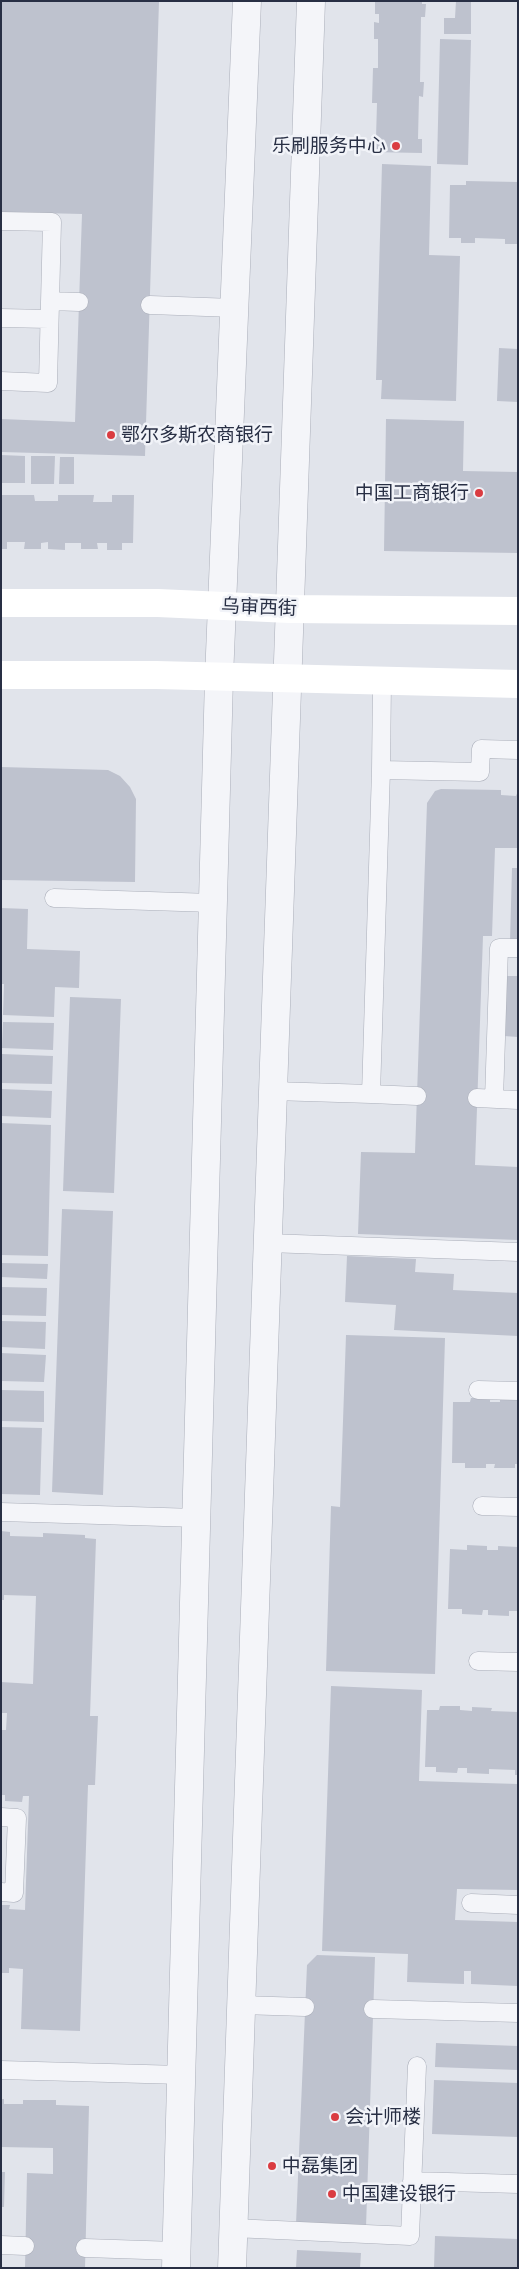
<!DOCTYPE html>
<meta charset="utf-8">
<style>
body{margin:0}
#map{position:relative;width:519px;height:2269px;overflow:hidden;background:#e1e4eb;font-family:"Exo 2",sans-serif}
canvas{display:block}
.frame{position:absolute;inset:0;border:2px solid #282f44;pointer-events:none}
</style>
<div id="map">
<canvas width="519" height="2269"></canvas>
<div class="frame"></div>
</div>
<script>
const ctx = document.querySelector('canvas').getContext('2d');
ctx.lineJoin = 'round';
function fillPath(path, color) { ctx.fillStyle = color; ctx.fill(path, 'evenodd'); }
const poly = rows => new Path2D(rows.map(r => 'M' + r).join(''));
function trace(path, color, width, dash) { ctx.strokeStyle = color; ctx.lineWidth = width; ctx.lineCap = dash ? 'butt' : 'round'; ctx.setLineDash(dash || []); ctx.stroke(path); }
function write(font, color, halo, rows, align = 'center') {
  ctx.font = font + ' "Exo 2","Noto Sans SC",sans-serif'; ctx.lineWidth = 5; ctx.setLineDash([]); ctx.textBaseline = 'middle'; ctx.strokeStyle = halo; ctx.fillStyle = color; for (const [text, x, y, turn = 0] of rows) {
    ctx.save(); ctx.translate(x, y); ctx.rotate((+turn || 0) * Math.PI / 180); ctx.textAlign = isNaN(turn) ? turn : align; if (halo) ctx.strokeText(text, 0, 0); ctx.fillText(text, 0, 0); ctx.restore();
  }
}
const building = poly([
 [1,1,159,1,145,456,1,452,1,419,75,422,82,214,1,212],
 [375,1,422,1,422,4,426,4,425,17,421,17,420,82,424,82,423,97,419,96,418,139,422,139,422,153,370,152,371,137,376,138,377,103,372,103,373,68,378,68,378,39,374,39,374,22,379,23,379,14,375,14],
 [456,1,471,1,471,34,444,34,444,18,455,18],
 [440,39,471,40,468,165,437,164],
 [382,164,431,166,429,255,460,256,456,401,381,399,382,380,376,380],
 [466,181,518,182,518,244,505,244,505,239,475,238,475,243,461,243,461,238,449,238,450,185,466,185],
 [499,348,518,349,518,402,497,401],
 [386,419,464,421,463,471,518,472,518,553,384,551],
 [1,455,25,456,25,483,1,483],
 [31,456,55,456,54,484,31,484],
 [60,457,74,457,74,484,59,484],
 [1,495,34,495,35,501,58,501,58,495,94,495,93,502,112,502,112,495,134,495,133,543,122,543,122,550,107,550,107,543,97,543,98,549,81,549,81,543,65,543,65,550,48,549,48,542,41,543,41,549,24,549,25,542,7,542,7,549,1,549],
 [1,767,108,770,120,776,130,787,136,799,135,882,1,880],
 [441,789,501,790,501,795,516,796,518,791,518,848,495,848,492,936,483,936,475,1165,518,1167,518,1240,358,1234,361,1152,415,1153,427,803,435,791],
 [512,868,518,868,518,942,510,942],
 [1,908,28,909,27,949,80,951,79,988,55,987,54,1017,3,1015,4,984,1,984],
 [506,976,518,976,518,1037,504,1036],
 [70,997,121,999,114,1193,63,1191],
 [3,1022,54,1023,53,1050,2,1048],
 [2,1054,53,1056,52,1084,1,1083],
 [1,1089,52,1091,51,1118,1,1116],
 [1,1123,51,1125,48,1256,1,1255],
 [62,1209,113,1211,103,1495,52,1492],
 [347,1256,416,1259,415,1272,454,1274,453,1290,518,1293,518,1336,394,1330,396,1305,345,1302],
 [1,1263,48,1264,47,1279,1,1277],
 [1,1287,47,1288,46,1316,1,1315],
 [1,1321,46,1322,45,1349,1,1347],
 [346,1335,445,1338,435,1674,326,1671,331,1506,340,1507],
 [1,1353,46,1355,44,1382,1,1381],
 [1,1390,44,1391,44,1422,1,1421],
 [471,1398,490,1398,490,1402,500,1402,500,1398,518,1399,518,1464,515,1464,515,1468,494,1468,495,1464,486,1464,486,1468,465,1468,465,1463,452,1463,453,1402,470,1402],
 [1,1427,42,1428,40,1495,1,1494],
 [1,1531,10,1532,10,1536,43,1537,43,1533,85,1535,85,1538,96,1539,90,1716,98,1716,95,1785,88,1785,80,2031,21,2029,23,1969,9,1968,9,1973,1,1973,1,1905,10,1905,9,1909,25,1910,29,1796,23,1796,22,1802,5,1801,5,1795,1,1795,1,1730,6,1730,7,1713,1,1713,1,1682,33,1684,36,1596,4,1595,4,1600,1,1600],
 [467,1545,487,1546,487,1550,498,1550,498,1546,518,1547,518,1611,509,1611,509,1616,488,1615,488,1610,483,1610,482,1615,462,1614,462,1609,448,1609,450,1549,467,1550],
 [331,1686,422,1690,419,1781,518,1784,518,1890,457,1889,455,1920,518,1922,518,1986,471,1984,471,1971,464,1971,464,1984,407,1982,408,1954,322,1951],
 [440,1706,460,1706,460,1710,472,1711,472,1707,492,1708,491,1711,518,1712,518,1775,515,1775,515,1770,489,1769,489,1774,467,1773,467,1768,458,1768,457,1773,436,1772,436,1767,425,1767,427,1710,439,1710],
 [317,1955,375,1957,366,2227,296,2224,307,1965],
 [436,2043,518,2046,518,2070,435,2067],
 [434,2080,518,2083,518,2137,432,2134],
 [1,2099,4,2099,4,2104,23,2104,23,2100,56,2100,56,2105,89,2106,85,2268,25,2268,27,2173,53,2174,53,2148,1,2147],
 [1,2172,5,2172,4,2207,1,2207],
 [435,2236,518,2239,518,2268,434,2268],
 [297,2250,361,2253,360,2268,296,2268]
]);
const service = poly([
 [1,221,52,222,48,383,1,381],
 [50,301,79,302],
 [150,305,234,308],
 [1,318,49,319],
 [382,681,381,770,480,772,481,749,518,750],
 [54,898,213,903],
 [273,1091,371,1094,381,770],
 [371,1094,417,1096],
 [477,1098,518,1100],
 [494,1099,499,948,518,948],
 [268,1243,518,1252],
 [478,1390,518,1391],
 [482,1506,518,1507],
 [1,1512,196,1518],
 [478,1661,518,1662],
 [1,1817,17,1818,14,1893,1,1892],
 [471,1903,518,1905],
 [241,2005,305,2007],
 [373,2009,518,2013],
 [1,2070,181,2075],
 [412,2181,518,2184],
 [233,2228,410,2236,417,2066],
 [1,2245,25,2246],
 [85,2248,176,2251]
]);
const tertiary = poly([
 [176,2268,219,678,247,1],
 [232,2268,311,1]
]);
const secondary = poly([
 [1,603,158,603,290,609,518,611],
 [1,675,156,675,518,684]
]);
const markers = [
 [396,146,5,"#da3c41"],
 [111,435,5,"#da3c41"],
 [479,493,5,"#da3c41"],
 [335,2117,5,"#da3c41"],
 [272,2166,5,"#da3c41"],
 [332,2194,5,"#da3c41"]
];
const poiNames = [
 ["乐刷服务中心",386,146,"right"],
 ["鄂尔多斯农商银行",121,435],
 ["中国工商银行",469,493,"right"],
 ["会计师楼",345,2117],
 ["中磊集团",282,2166],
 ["中国建设银行",342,2194]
];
const streetNames = [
 ["乌审西街",259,607,2]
];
fillPath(building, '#bec2ce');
trace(service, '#aaaeb9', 19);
trace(tertiary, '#aaaeb9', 29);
trace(service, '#f4f5f9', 18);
trace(tertiary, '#f4f5f9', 28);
trace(secondary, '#fff', 28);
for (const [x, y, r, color] of markers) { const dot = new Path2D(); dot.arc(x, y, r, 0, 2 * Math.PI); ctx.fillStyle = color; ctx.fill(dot); trace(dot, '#f1f3f8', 2); }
write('19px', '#282f44', '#f1f3f8', poiNames, 'left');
write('19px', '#282f44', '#f1f3f8', streetNames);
</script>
